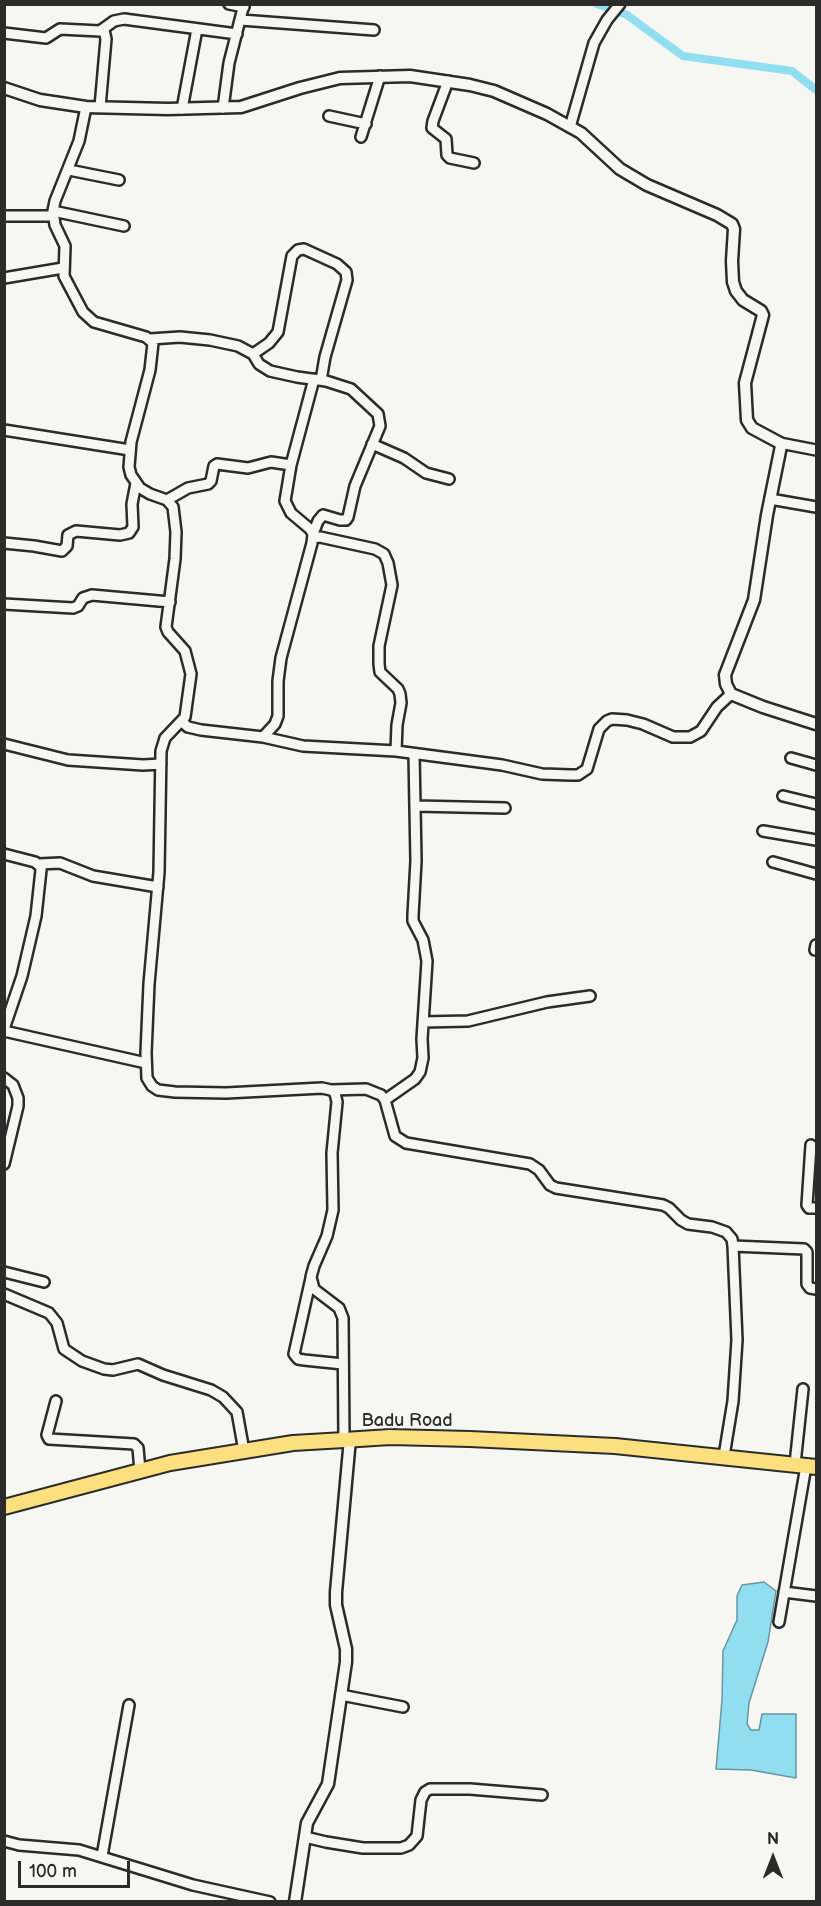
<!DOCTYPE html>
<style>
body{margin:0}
#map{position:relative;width:821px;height:1906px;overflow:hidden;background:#f6f6f2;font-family:"Balsamiq Sans",sans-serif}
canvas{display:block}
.frame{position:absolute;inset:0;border:6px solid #2b2b2b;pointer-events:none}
.north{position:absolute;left:743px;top:1828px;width:60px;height:60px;-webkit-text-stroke:4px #f6f6f2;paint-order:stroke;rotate:0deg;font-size:16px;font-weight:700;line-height:24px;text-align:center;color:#2b2b2b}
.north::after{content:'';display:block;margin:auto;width:21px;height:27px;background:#2b2b2b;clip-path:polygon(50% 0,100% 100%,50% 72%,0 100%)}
.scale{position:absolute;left:18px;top:1861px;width:112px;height:27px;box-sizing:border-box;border:3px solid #2b2b2b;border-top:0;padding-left:8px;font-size:18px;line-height:21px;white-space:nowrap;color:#2b2b2b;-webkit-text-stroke:4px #f6f6f2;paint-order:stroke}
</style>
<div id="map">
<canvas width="821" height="1906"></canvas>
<div class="frame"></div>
<div class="north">N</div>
<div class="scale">100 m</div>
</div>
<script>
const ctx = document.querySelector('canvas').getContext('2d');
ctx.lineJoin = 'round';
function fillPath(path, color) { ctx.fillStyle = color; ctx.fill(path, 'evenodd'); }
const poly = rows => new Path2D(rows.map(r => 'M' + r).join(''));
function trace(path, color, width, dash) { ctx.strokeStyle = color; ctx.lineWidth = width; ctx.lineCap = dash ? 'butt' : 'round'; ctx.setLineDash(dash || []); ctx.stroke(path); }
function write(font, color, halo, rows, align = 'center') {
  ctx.font = font + ' "Balsamiq Sans",sans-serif'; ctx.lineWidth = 4.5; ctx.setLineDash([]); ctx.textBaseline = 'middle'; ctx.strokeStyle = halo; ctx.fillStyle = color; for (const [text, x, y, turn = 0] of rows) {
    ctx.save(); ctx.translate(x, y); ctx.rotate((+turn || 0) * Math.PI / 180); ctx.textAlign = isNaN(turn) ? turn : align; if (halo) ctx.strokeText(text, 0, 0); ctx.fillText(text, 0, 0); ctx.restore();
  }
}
const water = poly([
 [764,1582,776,1591,768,1642,749,1703,747,1724,751,1730,759,1730,762,1714,796,1714,796,1778,751,1770,716,1769,722,1700,723,1651,737,1620,737,1596,742,1585,764,1582]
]);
const canal = poly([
 [597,4,627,15,683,56,792,71,816,90]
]);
const minor = poly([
 [229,4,244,7],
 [241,20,374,30],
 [4,33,46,38,60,29,100,31,114,21,124,19,237,34],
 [448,81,433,121,432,128,446,139,447,155,450,158,474,163],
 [86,107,79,141,55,201,53,211,55,225,65,246,64,276,83,312,94,322,146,337,153,343,150,370,131,442,129,467,131,475,140,488,150,494,167,500,173,507,176,532,175,559,166,627,168,632,185,651,191,674,185,717,165,738,161,751,159,872,149,984,146,1053,147,1078,152,1086,158,1090,175,1092,226,1093,322,1088,331,1090,335,1093,337,1102,332,1153,333,1210,327,1236,314,1266,311,1277,314,1289,339,1308,343,1318,344,1440],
 [100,107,106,39,104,30],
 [223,108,229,63,244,4],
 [182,109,197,29],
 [329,116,366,124],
 [570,127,594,43,607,20,620,4],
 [361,137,380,76],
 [69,170,119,180],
 [53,211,124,226],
 [4,216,53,216],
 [4,278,63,268],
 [150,339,180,337,210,340,238,346,253,354,259,364,270,371,297,377,326,381,351,389,378,414,380,426,355,486,348,517,346,520,340,520,323,515,318,521,313,534],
 [253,354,269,343,278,332,292,256,298,250,304,249,337,264,346,272,347,280,325,357,321,380],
 [4,430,130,450],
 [780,443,816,450],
 [372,444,404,458,426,473,449,479],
 [770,499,816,507],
 [167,500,188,488,208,484,211,481,214,466,217,464,248,468,271,462,291,465],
 [313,538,320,537,375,549,384,554,388,563,392,585,379,646,379,664,380,672,398,689,400,694,401,703,397,725,396,751],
 [4,543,34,546,62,551,67,546,68,535,76,531,120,535,129,533,133,527,132,504,136,483],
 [4,604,73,608,78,606,83,598,92,595,170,602],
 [182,722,188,727,201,730,263,737,303,746,396,751,502,765,542,774,571,775,578,775,587,769,599,729,607,721,612,719,627,720,643,724,673,737,690,737,701,731,717,707,731,694],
 [263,737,275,724,278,716,278,681,281,658,312,543,313,534,310,529,291,513,285,501,291,465,314,379],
 [4,744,68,760,143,765,161,764],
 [791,758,816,765],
 [783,796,816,804],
 [416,806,505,808],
 [763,831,816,840],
 [4,854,35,862,41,867,41,870,36,916,22,976,4,1029],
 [773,862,816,874],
 [39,864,60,863,93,876,158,887],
 [815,950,816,945],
 [423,1022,468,1021,547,1002,590,996],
 [4,1031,146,1063],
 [4,1078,13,1085,18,1098,18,1106,4,1164],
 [331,1090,366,1089,381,1095,385,1100,395,1136,406,1143,530,1164,539,1170,550,1185,556,1188,663,1205,669,1208,681,1220,688,1224,712,1227,726,1232,732,1239,733,1246,737,1340,733,1401,724,1456],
 [385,1100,415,1079,420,1072,423,1058,422,1039,427,961,423,940,413,921,413,915,416,861,414,754],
 [811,1145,807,1205,809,1208,816,1208],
 [733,1246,804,1249,807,1252,807,1284,810,1288,816,1289],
 [4,1272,44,1282],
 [311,1278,294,1354,298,1359,304,1360,343,1364],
 [4,1294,49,1313,57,1323,64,1349,82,1361,104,1369,113,1370,138,1364,163,1375,211,1390,223,1397,237,1412,244,1451],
 [56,1401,47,1435,49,1439,134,1444,138,1448,140,1471],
 [795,1464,803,1389],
 [784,1592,816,1596],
 [779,1622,806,1466],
 [341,1695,403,1707],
 [305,1837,326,1842,363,1848,401,1848,409,1845,417,1836,421,1800,425,1792,430,1789,470,1789,542,1795],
 [4,1841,19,1845,79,1850,193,1885,270,1902],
 [102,1856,129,1705]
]);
const tertiary = poly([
 [4,88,40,100,86,107,168,109,241,107,300,88,340,78,410,76,470,85,494,91,547,114,581,133,620,169,647,185,717,215,732,224,734,229,732,261,733,282,736,291,743,300,761,311,763,315,745,383,747,420,752,428,780,443,781,446,767,515,754,600,725,675,726,684,731,694,763,707,816,724],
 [295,1902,307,1823,328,1784,346,1662,346,1649,336,1605,336,1592,350,1439]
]);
const primary = poly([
 [4,1507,170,1463,293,1443,344,1440,390,1437,470,1439,615,1446,816,1467]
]);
const streetNames = [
 ["Badu Road",407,1421]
];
fillPath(water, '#90deef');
trace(water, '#6896a1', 1.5);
trace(canal, '#90deef', 8);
trace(minor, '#2b2b2b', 14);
trace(tertiary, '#2b2b2b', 15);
trace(primary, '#2b2b2b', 18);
trace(minor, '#f6f6f2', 9);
trace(tertiary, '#f6f6f2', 10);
trace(primary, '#fce080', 14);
write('18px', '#2b2b2b', '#f6f6f2', streetNames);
</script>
